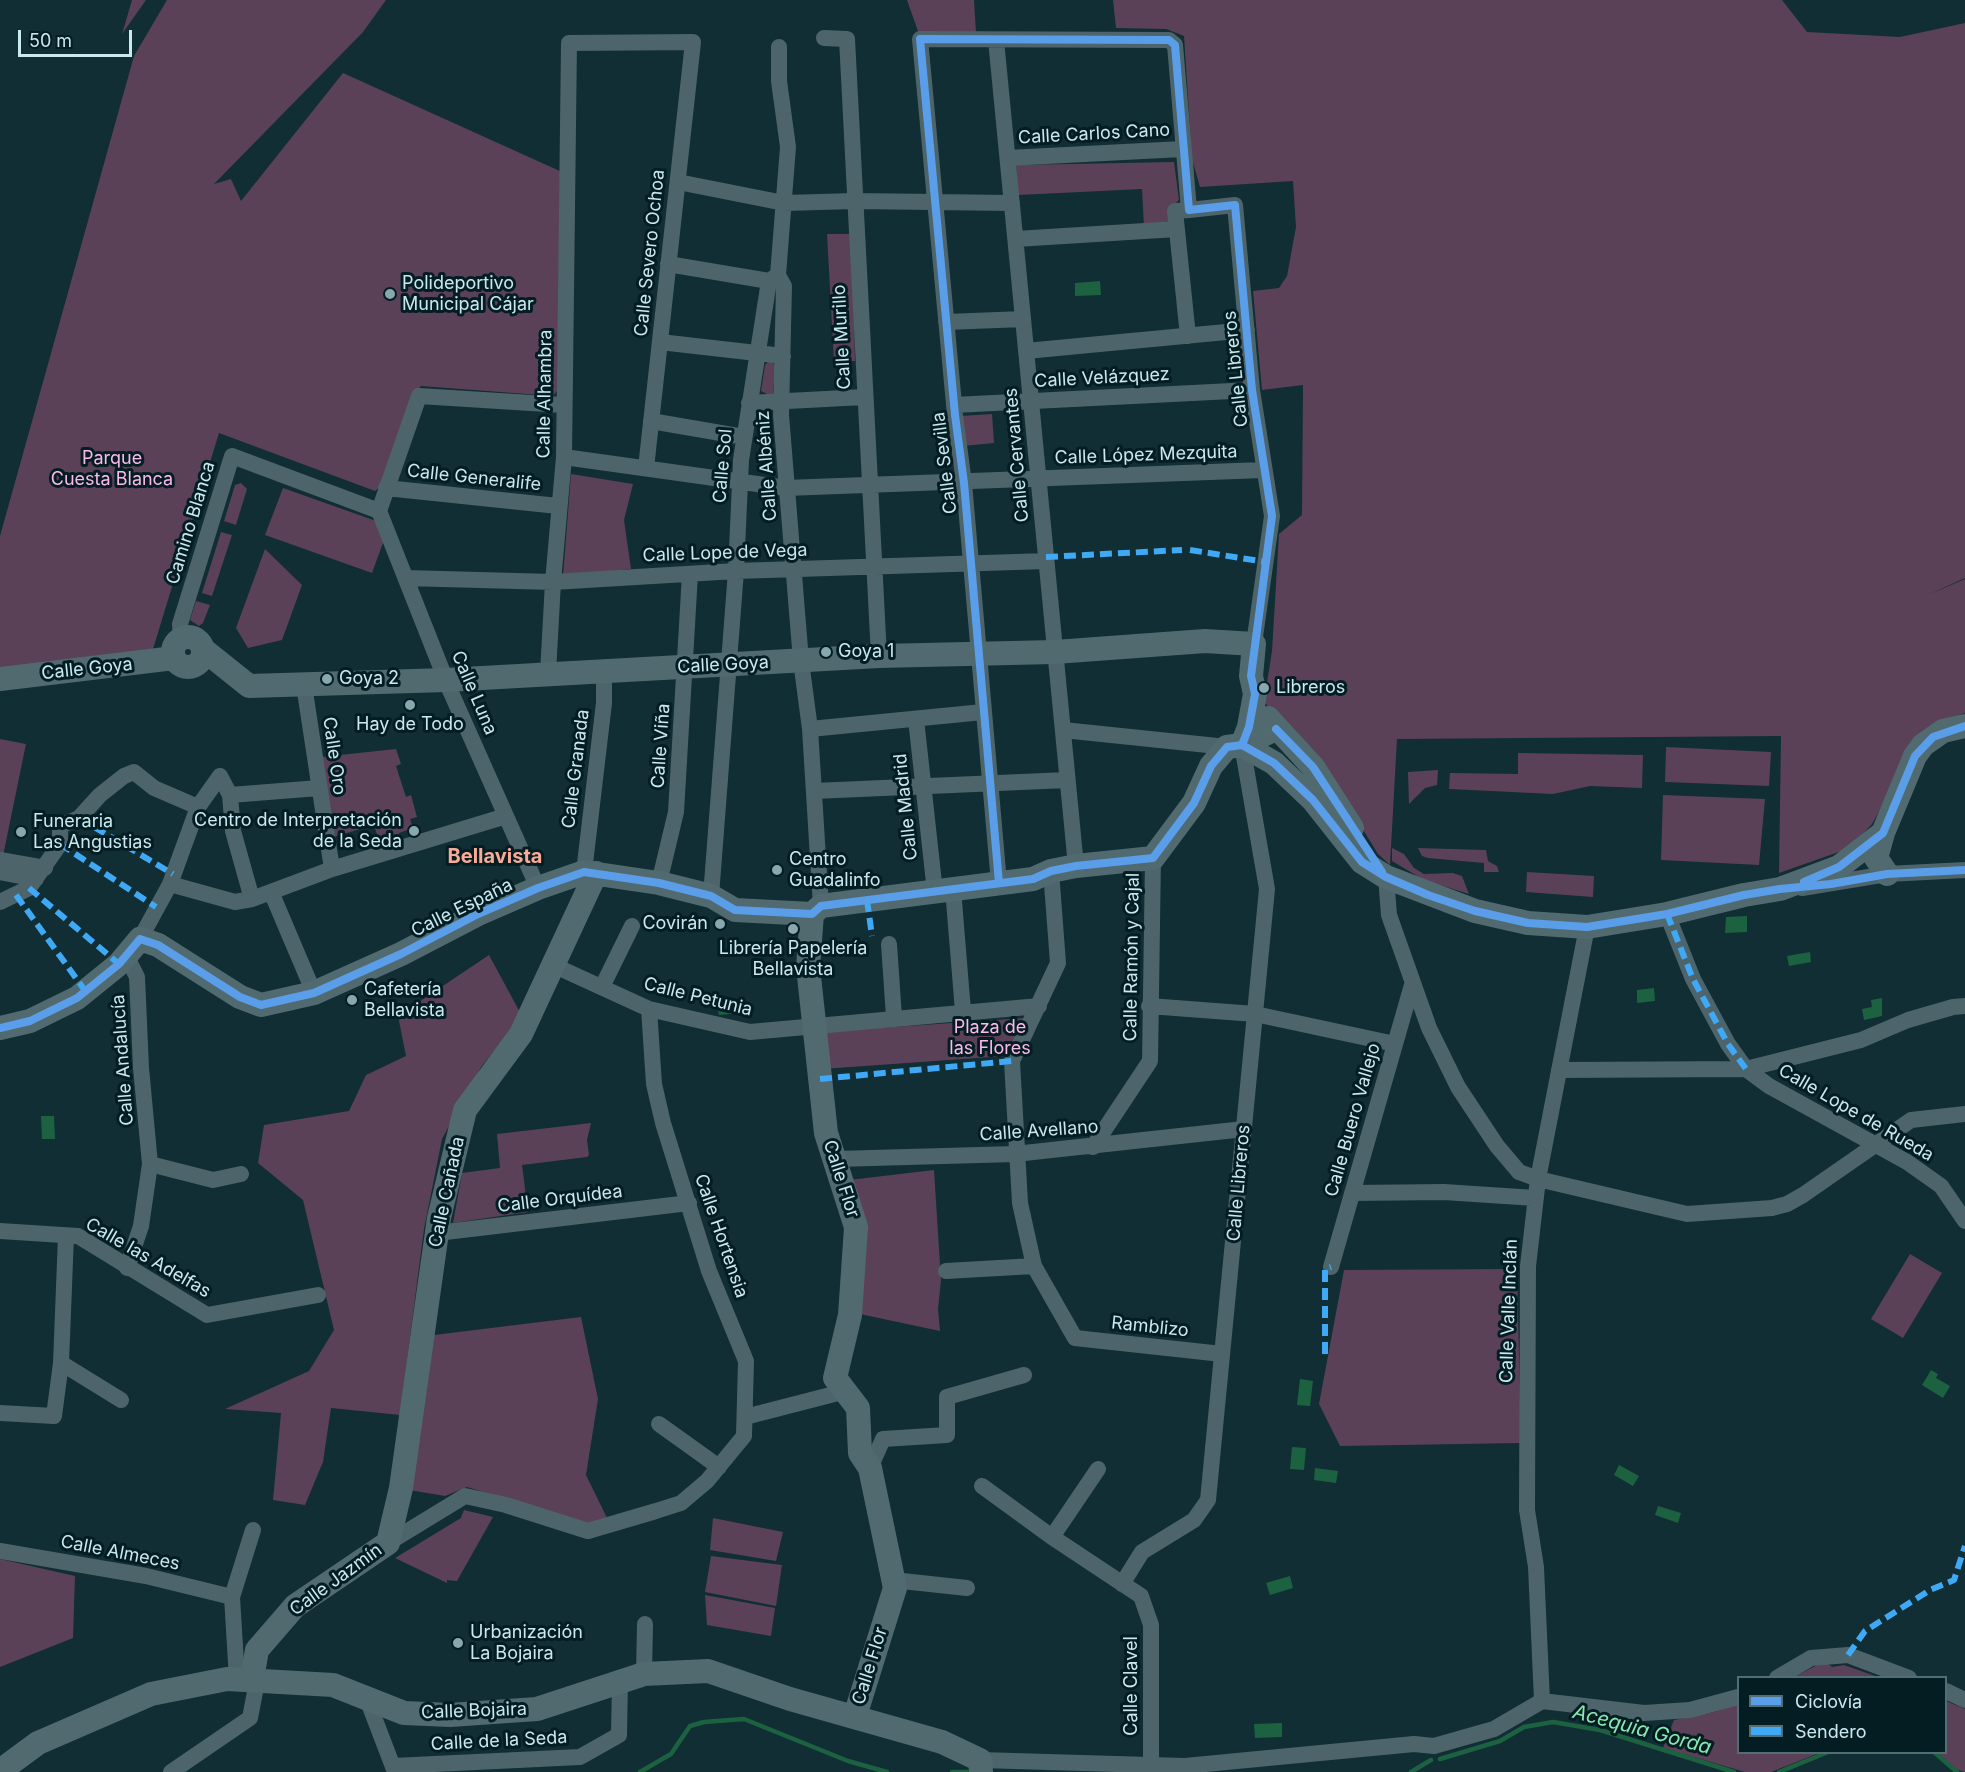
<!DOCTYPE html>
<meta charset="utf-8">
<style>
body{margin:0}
#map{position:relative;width:1965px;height:1772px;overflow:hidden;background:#102e34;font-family:Inter,sans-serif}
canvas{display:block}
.legend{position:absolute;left:1737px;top:1676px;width:210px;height:78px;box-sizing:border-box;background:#031d23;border:2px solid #526e75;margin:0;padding:8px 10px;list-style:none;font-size:18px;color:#c9e8f0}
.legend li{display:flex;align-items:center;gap:12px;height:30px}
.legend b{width:30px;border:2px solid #526e75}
.scale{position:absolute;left:18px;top:30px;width:114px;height:27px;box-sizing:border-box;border:3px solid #c9e8f0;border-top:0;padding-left:8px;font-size:18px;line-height:21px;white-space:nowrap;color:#c9e8f0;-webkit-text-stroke:4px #031d23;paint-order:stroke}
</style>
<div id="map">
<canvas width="1965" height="1772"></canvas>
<ul class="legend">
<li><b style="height:8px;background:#5a9eea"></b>Ciclovía</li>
<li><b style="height:8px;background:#3fa9f5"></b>Sendero</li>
</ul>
<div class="scale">50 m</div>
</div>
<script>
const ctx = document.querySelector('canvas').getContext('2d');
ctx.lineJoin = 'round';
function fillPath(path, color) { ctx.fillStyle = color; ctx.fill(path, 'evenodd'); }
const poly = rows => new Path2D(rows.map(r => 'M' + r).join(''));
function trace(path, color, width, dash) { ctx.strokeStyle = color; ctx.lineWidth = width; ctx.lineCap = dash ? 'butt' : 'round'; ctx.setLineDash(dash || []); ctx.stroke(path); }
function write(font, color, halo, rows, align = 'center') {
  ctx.font = font + ' Inter,sans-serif'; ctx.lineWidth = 6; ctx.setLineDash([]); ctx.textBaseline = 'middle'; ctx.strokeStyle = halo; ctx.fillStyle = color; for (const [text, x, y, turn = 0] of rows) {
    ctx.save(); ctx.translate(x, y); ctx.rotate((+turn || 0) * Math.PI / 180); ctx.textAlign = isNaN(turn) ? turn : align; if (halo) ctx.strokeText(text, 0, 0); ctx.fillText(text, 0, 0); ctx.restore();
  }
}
const green = poly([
 [132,0,146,0,122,34],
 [167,0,386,0,363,32,214,184,231,179,241,201,343,73,562,172,557,391,553,396,421,386,415,393,383,485,375,491,219,433,153,649,0,670,0,536,134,56],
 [907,0,974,0,976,33,919,34],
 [1113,0,1782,0,1807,32,1900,37,1965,23,1965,578,1928,595,1965,579,1965,713,1940,721,1885,801,1872,824,1850,848,1779,873,1781,736,1397,739,1390,865,1378,854,1325,768,1264,702,1272,651,1279,534,1302,515,1303,385,1262,390,1253,291,1279,288,1287,276,1296,227,1293,181,1200,187,1192,159,1184,36,1166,29,1116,28],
 [1174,162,1179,200,1170,208,1168,224,1144,227,1142,189,1018,195,1016,165],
 [827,234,852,234,855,361,834,362],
 [768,362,772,362,775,365,773,394,769,395,761,391,765,365],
 [992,414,994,443,963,446,960,416],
 [571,474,633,484,624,520,631,569,563,576],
 [241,483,247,489,236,525,224,521,235,485],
 [283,488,376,521,384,540,372,573,265,535],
 [221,532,232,535,212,596,202,593],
 [265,549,302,585,282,640,248,648,236,628],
 [196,601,210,605,203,623,199,626,190,620],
 [0,739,26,744,3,856,0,856],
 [1666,747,1771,752,1769,786,1665,782],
 [396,749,401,764,396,766,406,797,411,795,417,817,410,819,413,828,399,833,402,844,382,851,374,825,333,837,321,757],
 [1518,753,1643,755,1642,788,1590,786,1553,794,1449,789,1450,773,1518,774],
 [1438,770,1437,785,1425,788,1409,804,1408,772],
 [1663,795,1765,799,1759,865,1661,860],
 [1392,848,1404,854,1414,868,1424,874,1453,873,1462,876,1469,894,1424,880,1392,861],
 [1418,848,1486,850,1488,861,1497,866,1499,872,1484,872,1484,863,1428,858,1422,856],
 [1527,872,1594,876,1593,897,1526,892],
 [489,955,522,1016,481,1067,442,1139,424,1229,400,1415,331,1408,323,1462,305,1505,273,1500,281,1413,225,1409,309,1371,334,1330,303,1200,258,1163,264,1125,349,1111,366,1075,406,1056,398,1016],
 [1025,1018,1005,1056,823,1069,820,1032],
 [591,1123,587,1140,589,1155,587,1157,522,1165,528,1212,453,1223,462,1173,500,1168,497,1134],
 [934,1170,941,1280,938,1309,940,1331,860,1314,849,1180],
 [1910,1254,1942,1273,1903,1338,1871,1319],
 [1517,1269,1521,1443,1340,1446,1319,1404,1344,1270],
 [581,1317,598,1399,586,1475,608,1520,584,1524,467,1487,445,1496,409,1490,434,1335],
 [464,1510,493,1517,457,1581,447,1580,447,1583,395,1558,461,1518],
 [713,1518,783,1532,776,1561,710,1550],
 [711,1556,782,1565,776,1606,705,1592],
 [0,1559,75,1576,73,1638,0,1667],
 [705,1595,775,1608,771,1636,707,1625],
 [1825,1661,1832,1667,1844,1665,1878,1677,1792,1678],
 [1946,1701,1965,1709,1965,1772,1958,1770,1937,1753,1946,1752],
 [1738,1703,1738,1752,1819,1753,1771,1772,1745,1772,1663,1748,1674,1720,1714,1712]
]);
const water = poly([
 [1100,281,1101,295,1075,296,1075,283],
 [1747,916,1747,932,1725,933,1726,917],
 [1810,952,1811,962,1789,966,1787,956],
 [1654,988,1655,1001,1637,1003,1637,990],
 [1882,998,1882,1016,1864,1020,1862,1009,1872,1007,1871,1000],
 [739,1002,740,1013,719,1015,717,1004],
 [41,1116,54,1116,55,1139,42,1139],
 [1931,1370,1938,1374,1936,1378,1950,1386,1943,1398,1922,1385],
 [1300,1379,1313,1381,1310,1406,1297,1405],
 [1292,1447,1306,1448,1304,1470,1290,1469],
 [1619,1465,1639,1476,1633,1486,1614,1475],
 [1315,1468,1338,1471,1336,1483,1314,1480],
 [1658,1506,1681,1513,1678,1523,1655,1515],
 [1290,1576,1293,1588,1270,1595,1266,1583],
 [1282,1723,1282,1737,1255,1738,1254,1724]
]);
const stream = poly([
 [1934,1752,1957,1772],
 [1440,1759,1500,1741,1524,1727,1553,1722,1600,1730,1734,1772],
 [640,1772,671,1754,690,1726,704,1722,744,1719,848,1761,887,1772],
 [952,1772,967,1772],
 [1411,1772,1431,1760],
 [1779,1772,1828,1752]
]);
const street = poly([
 [824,38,847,39,879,656],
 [996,40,1076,866],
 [1008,158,1182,149],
 [678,182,784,203,855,201,1012,203],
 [1016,239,1177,229],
 [668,264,769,281],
 [778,275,784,286,781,415,801,661,810,729,821,906],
 [946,322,1023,319],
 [1188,336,1175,211,1189,210],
 [660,342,783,356],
 [1026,351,1247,330],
 [749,403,864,397],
 [954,405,1252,390],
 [651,421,744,437],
 [564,457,786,488,1263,470],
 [386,488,558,506],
 [379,511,449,688,538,888],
 [379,511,419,396,563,405],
 [406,578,553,582,736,571,1046,561],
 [181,639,180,624,232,456,379,511],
 [548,673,553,582,564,457,569,43,693,42,646,468],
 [304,685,332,869],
 [916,719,935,892],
 [810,729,983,712],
 [1063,730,1227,747],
 [814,791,1067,780],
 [230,795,319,788],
 [0,860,45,868],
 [1051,871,1058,963,1012,1061,1020,1203,1034,1266,1075,1338,1222,1354],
 [0,872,36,879],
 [584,872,604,703,604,670],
 [1386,877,1389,915,1429,1028,1458,1087,1497,1146,1519,1172,1538,1179,1687,1214,1772,1208,1787,1204,1803,1195,1911,1120,1965,1114],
 [659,883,676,812,690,574],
 [999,883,964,483,955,415,920,39,1169,40,1175,45,1189,210,1235,205,1252,390,1272,516,1254,644],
 [170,884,235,902,252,899,332,869,506,816],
 [1802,888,1887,874,1965,870],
 [953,889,963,1011],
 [272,894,314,993],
 [711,896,736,571,741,460,769,281,778,275,788,147,779,81,779,47],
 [0,902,29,888,60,844,60,826,79,818,100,795,124,776,134,772,154,788,198,807],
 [1667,914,1693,979,1728,1044,1746,1069,1769,1086,1907,1162,1941,1186,1965,1221],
 [140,939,170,884,198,807,220,776,230,795,233,831,252,899],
 [889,944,894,1017],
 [126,955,137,977,141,1068,150,1164,141,1226,127,1268],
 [555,966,649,1009,750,1032,1039,1006],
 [602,987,632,926],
 [1149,1006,1255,1014,1395,1044],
 [1559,1070,1746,1069,1861,1040,1908,1020,1953,1007,1965,1006],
 [1093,1147,1150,1061,1153,858],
 [836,1159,1015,1154,1244,1129],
 [150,1164,213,1180,241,1174],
 [1352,1193,1444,1192,1535,1198],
 [0,1231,78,1236,207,1315,318,1295],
 [437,1233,689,1203],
 [1331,1267,1412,985],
 [946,1271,1034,1266],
 [61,1363,121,1400],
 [0,1413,54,1416,61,1363,66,1236],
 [745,1417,846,1391],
 [659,1424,719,1467],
 [870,1468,883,1439,947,1435,947,1397,1024,1375],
 [1098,1469,1052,1537,1141,1596,1151,1625,1151,1765],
 [982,1486,1052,1537],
 [388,1543,465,1496,506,1505,588,1531,656,1511,681,1503,707,1481,744,1436,746,1361,709,1271,663,1123,654,1084,649,1009],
 [0,1551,146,1576,232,1597],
 [893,1580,967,1588],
 [1122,1584,1142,1552,1194,1520,1208,1500,1267,889,1242,745],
 [644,1674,645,1624],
 [1777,1678,1811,1658,1848,1655,1909,1678],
 [237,1679,232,1597,253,1530],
 [1946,1691,1965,1700],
 [367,1699,395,1772],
 [1542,1701,1536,1567,1527,1510,1528,1266,1538,1179,1587,927],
 [980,1760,1185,1766,1414,1744,1434,1746,1494,1729,1542,1701,1644,1713,1690,1710,1738,1697],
 [393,1766,580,1757,619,1735,620,1680],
 [171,1772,250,1718,255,1692,252,1679]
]);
const secondary = poly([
 '173 652a15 15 0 1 1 30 0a15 15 0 1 1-30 0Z',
 [204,650,249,686,446,680,879,656,1055,652,1205,641,1254,644,1251,676,1255,694,1249,727,1242,745],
 [0,679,174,658],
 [1268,718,1313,767,1352,828],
 [1242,745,1274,763,1313,800,1362,862,1386,877,1475,911,1528,923,1587,927,1667,914,1744,895,1780,889,1839,867,1883,833,1915,756,1923,745,1943,731,1965,726],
 [1883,833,1876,858,1887,874],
 [812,914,808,967,826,1133,856,1227,850,1315,835,1378,858,1408,860,1453,870,1468,895,1588,855,1716],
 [0,1028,30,1021,77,998,119,964,140,939,158,945,240,997,261,1005,314,993,401,954,478,914,538,888,584,872,659,883,711,896,735,910,812,914,821,906,1033,879,1051,871,1076,866,1153,858,1194,803,1211,766,1227,747,1242,745,1276,729],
 [252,1679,257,1650,295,1606,388,1543,401,1488,439,1218,465,1110,521,1034,596,873],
 [0,1771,38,1743,151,1694,227,1679,333,1685,404,1713,450,1715,537,1709,644,1674,708,1671,790,1699,942,1742,980,1760,981,1772]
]);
const quiet = poly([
 [1190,550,1266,562],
 [1046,557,1182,550],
 [79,818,173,874],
 [60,844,156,907],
 [29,888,119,964],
 [16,895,86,992],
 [867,900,872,936],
 [1667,914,1693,979,1728,1044,1746,1069],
 [820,1079,1012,1061],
 [1325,1354,1325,1269,1331,1267],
 [1848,1655,1865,1631,1930,1590,1954,1580,1965,1546]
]);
const cycleway = poly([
 [1276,729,1313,767,1382,872],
 [1242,745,1274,763,1313,800,1362,862,1386,877,1428,895,1475,911,1528,923,1587,927,1667,914,1744,895,1780,889,1831,884,1887,874,1965,870],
 [1804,882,1839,867,1883,833,1915,756,1933,737,1965,726],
 [999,883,964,483,955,415,920,39,1169,40,1175,45,1189,210,1235,205,1252,390,1272,516,1251,676,1255,694,1249,727,1242,745],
 [0,1028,30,1021,77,998,119,964,140,939,158,945,240,997,261,1005,314,993,401,954,478,914,538,888,584,872,659,883,711,896,735,910,812,914,821,906,1033,879,1051,871,1076,866,1153,858,1194,803,1211,766,1227,747,1242,745]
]);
const markers = [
 [390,294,6,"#88a7ae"],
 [826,652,6,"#88a7ae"],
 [327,679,6,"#88a7ae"],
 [1264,688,6,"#88a7ae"],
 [410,705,6,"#88a7ae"],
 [414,831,6,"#88a7ae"],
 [21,832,6,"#88a7ae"],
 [777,870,6,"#88a7ae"],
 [720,924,6,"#88a7ae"],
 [793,929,6,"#88a7ae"],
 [352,1000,6,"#88a7ae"],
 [458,1643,6,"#88a7ae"]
];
const streetNames = [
 ["Calle Carlos Cano",1094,134,-3],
 ["Calle Severo Ochoa",650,253,-84],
 ["Calle Murillo",842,337,-93],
 ["Calle Libreros",1236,369,-96],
 ["Calle Velázquez",1102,378,-3],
 ["Calle Alhambra",545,394,-89],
 ["Calle Cervantes",1017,455,-95],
 ["Calle López Mezquita",1146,455,-2],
 ["Calle Sevilla",945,463,-97],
 ["Calle Sol",723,466,-85],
 ["Calle Albéniz",767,466,-94],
 ["Calle Generalife",474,478,6],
 ["Camino Blanca",191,523,-73],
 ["Calle Lope de Vega",725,553,-2],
 ["Calle Goya",723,665,-3],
 ["Calle Goya",87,669,-6],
 ["Calle Luna",474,693,67],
 ["Calle Viña",661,746,-86],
 ["Calle Oro",334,756,82],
 ["Calle Granada",576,769,-83],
 ["Calle Madrid",906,807,-96],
 ["Calle España",462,908,-26],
 ["Calle Ramón y Cajal",1132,957,-89],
 ["Calle Petunia",698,997,14],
 ["Calle Andalucía",123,1060,-94],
 ["Calle Lope de Rueda",1856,1113,30],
 ["Calle Buero Vallejo",1353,1120,-74],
 ["Calle Avellano",1039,1131,-4],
 ["Calle Flor",841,1179,72],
 ["Calle Libreros",1239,1183,-85],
 ["Calle Cañada",447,1192,-78],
 ["Calle Orquídea",560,1199,-7],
 ["Calle Hortensia",721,1236,71],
 ["Calle las Adelfas",148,1258,30],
 ["Calle Valle Inclán",1509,1311,-88],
 ["Ramblizo",1150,1327,6],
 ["Calle Almeces",120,1553,11],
 ["Calle Jazmín",336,1580,-36],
 ["Calle Flor",870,1666,-73],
 ["Calle Clavel",1132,1686,-90],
 ["Calle Bojaira",474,1711,-2],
 ["Calle de la Seda",499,1741,-3]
];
const poiNames = [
 ["Polideportivo",402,284],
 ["Municipal Cájar",402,305],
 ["Goya 1",838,652],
 ["Goya 2",339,679],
 ["Libreros",1276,688],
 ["Hay de Todo",410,725,"center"],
 ["Centro de Interpretación",402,821,"right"],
 ["de la Seda",402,842,"right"],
 ["Funeraria",33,822],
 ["Las Angustias",33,843],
 ["Centro",789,860],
 ["Guadalinfo",789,881],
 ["Covirán",708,924,"right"],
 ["Librería Papelería",793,949,"center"],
 ["Bellavista",793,970,"center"],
 ["Cafetería",364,990],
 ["Bellavista",364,1011],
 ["Urbanización",470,1633],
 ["La Bojaira",470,1654]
];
const parkNames = [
 ["Parque",112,459],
 ["Cuesta Blanca",112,480],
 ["Plaza de",990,1028],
 ["las Flores",990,1049]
];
const neighbourhoodNames = [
 ["Bellavista",495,857]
];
const waterNames = [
 ["Acequia Gorda",1642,1730,15]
];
fillPath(green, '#5a4157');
fillPath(water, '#1c6240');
trace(stream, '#1c6240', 4.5);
trace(street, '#4d646a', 16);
trace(secondary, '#516a70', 24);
trace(quiet, '#3fa9f5', 6, [12, 6]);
trace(cycleway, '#5a9eea', 8);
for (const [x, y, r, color] of markers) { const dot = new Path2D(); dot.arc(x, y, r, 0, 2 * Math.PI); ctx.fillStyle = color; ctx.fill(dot); trace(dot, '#031d23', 2); }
write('18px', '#c9e8f0', '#031d23', streetNames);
write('18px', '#c9e8f0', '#031d23', poiNames, 'left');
write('18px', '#fdb9eb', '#031d23', parkNames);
write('bold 20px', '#fbab95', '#031d23', neighbourhoodNames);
write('italic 20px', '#87eaaf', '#031d23', waterNames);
</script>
